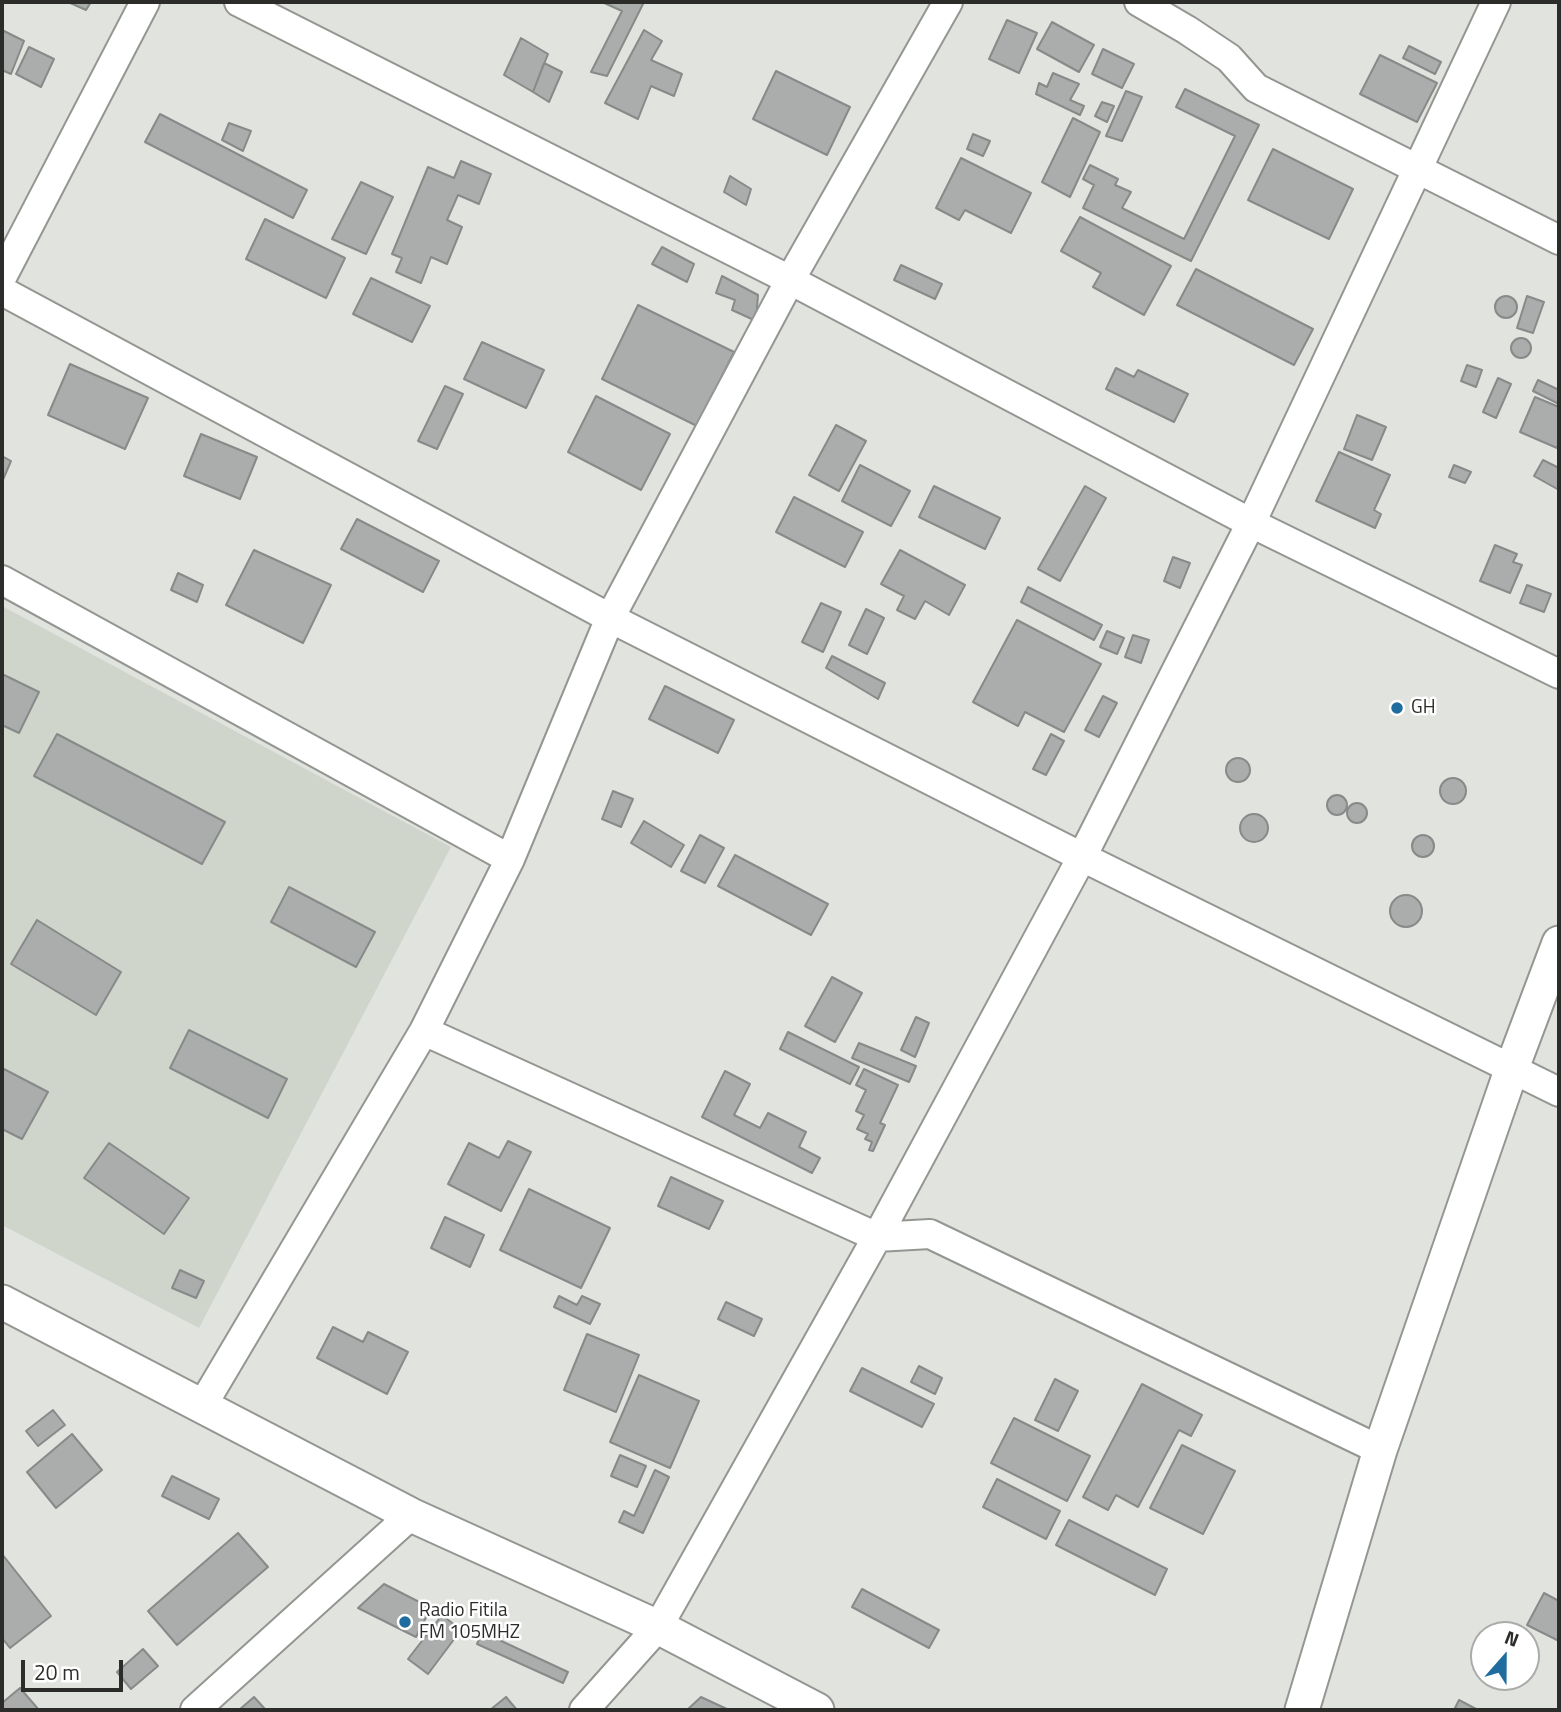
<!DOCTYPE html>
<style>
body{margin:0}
#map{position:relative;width:1561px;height:1712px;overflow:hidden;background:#e1e3df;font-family:"Titillium Web",sans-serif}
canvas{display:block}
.frame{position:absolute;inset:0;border:4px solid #2c2d2b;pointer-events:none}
.north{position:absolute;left:1470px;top:1621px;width:70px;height:70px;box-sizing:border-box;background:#fff;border:2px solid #ababaa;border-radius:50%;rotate:21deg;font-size:19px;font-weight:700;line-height:28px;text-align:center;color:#2c2d2b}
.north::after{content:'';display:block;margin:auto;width:24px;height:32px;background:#1f6c9f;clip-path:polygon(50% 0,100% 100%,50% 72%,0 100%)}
.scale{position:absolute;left:21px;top:1660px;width:102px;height:32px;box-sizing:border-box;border:4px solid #2c2d2b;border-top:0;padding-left:9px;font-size:21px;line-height:24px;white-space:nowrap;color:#2c2d2b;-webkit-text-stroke:5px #fff;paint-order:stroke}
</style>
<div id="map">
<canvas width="1561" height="1712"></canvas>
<div class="frame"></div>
<div class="north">N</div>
<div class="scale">20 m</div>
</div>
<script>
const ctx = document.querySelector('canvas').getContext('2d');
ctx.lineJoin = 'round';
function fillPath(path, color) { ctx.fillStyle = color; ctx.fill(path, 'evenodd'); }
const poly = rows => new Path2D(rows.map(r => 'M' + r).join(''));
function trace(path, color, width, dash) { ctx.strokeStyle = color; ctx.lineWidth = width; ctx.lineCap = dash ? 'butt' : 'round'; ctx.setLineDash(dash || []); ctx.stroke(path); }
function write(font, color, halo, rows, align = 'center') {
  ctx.font = font + ' "Titillium Web",sans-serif'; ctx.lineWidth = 5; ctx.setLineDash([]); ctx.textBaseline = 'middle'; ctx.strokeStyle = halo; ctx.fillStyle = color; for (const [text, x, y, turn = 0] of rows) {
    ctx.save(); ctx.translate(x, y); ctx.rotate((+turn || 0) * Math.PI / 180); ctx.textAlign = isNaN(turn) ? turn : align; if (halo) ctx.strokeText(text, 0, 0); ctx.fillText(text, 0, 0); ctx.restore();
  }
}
const built = poly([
 [2,606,451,847,199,1328,2,1225]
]);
const building = poly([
 [68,2,91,2,86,10,68,2],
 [602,2,644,2,607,76,591,72,622,11,602,2],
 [1007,20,1037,33,1019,73,989,59,1007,20],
 [1052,22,1094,45,1079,72,1037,49,1052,22],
 [2,30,24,41,11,74,2,70,2,30],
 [644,30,662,41,651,60,682,74,674,96,651,86,638,119,605,103,644,30],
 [521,38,548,54,533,92,504,75,521,38],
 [1409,46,1441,62,1435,74,1403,58,1409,46],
 [29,47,54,59,41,87,16,74,29,47],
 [1103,49,1134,64,1122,88,1092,74,1103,49],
 [1380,55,1437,83,1417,122,1360,94,1380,55],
 [544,63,562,72,549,102,533,92,544,63],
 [776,71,850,107,827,155,753,119,776,71],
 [1053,73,1079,84,1070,100,1084,106,1080,115,1036,94,1039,83,1047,87,1053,73],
 [1185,89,1259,125,1191,261,1083,208,1094,185,1083,179,1090,165,1118,179,1115,185,1131,192,1122,208,1184,239,1235,136,1176,107,1185,89],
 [1126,91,1142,97,1122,141,1106,136,1126,91],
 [1102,102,1114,106,1107,122,1095,116,1102,102],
 [160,114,307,190,293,218,145,142,160,114],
 [1073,118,1100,132,1070,197,1042,182,1073,118],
 [229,123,251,131,243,151,222,140,229,123],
 [973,134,990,141,983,156,967,149,973,134],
 [1273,149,1353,189,1329,239,1248,200,1273,149],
 [961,158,1031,193,1011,233,965,210,959,220,936,208,961,158],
 [461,161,491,174,479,204,458,195,447,220,462,227,447,264,431,257,421,283,396,272,402,258,392,254,428,167,454,178,461,161],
 [730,176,751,189,746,205,724,192,730,176],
 [361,182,393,197,366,254,332,239,361,182],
 [1080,217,1171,266,1144,315,1093,287,1101,273,1061,251,1080,217],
 [265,219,345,258,326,298,246,259,265,219],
 [662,247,694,264,687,282,652,264,662,247],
 [901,265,942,284,935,299,894,280,901,265],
 [1196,269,1313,329,1294,365,1177,305,1196,269],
 [722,276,758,295,756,321,732,310,735,300,716,293,722,276],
 [371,278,430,306,412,342,353,314,371,278],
 [1527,296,1544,302,1533,333,1517,328,1527,296],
 '1495 307a11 11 0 1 1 22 0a11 11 0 1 1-22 0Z',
 [638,305,734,352,697,426,602,379,638,305],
 '1511 348a10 10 0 1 1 20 0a10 10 0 1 1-20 0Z',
 [482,342,544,370,526,408,464,379,482,342],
 [70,364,148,398,125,449,48,415,70,364],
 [1467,365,1482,370,1476,387,1461,381,1467,365],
 [1116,368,1134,377,1138,370,1188,394,1174,422,1106,389,1116,368],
 [1498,378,1511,384,1496,418,1483,412,1498,378],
 [1538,380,1559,390,1559,404,1533,391,1538,380],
 [445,386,463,394,437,449,418,441,445,386],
 [596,396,670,434,641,490,568,452,596,396],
 [1535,397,1559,407,1559,442,1557,448,1520,432,1535,397],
 [1357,415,1386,427,1372,460,1344,449,1357,415],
 [836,425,866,441,839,491,809,475,836,425],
 [201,434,257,457,240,499,184,476,201,434],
 [1339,452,1390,475,1374,510,1381,514,1375,528,1316,501,1339,452],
 [2,456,11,461,2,482,2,456],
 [1543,460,1559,468,1559,490,1534,476,1543,460],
 [860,465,910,491,891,526,842,501,860,465],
 [1454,465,1471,472,1465,483,1449,477,1454,465],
 [934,486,1000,518,985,549,919,517,934,486],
 [1085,486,1106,498,1060,581,1038,569,1085,486],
 [794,497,863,532,845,567,776,532,794,497],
 [357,519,439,561,423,592,341,549,357,519],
 [1495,545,1517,554,1513,562,1522,565,1510,593,1480,581,1495,545],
 [254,550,331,585,303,643,226,605,254,550],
 [900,550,965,585,949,615,925,601,915,619,897,610,904,596,881,584,900,550],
 [1173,557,1190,563,1180,588,1164,581,1173,557],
 [178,573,203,585,197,602,171,590,178,573],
 [1527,585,1551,594,1544,612,1520,603,1527,585],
 [1028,587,1102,625,1094,640,1021,602,1028,587],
 [821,603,841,612,823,652,802,642,821,603],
 [866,609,884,618,867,654,849,645,866,609],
 [1017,620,1101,664,1064,732,1025,712,1018,726,973,702,1017,620],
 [1107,631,1124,638,1117,654,1100,647,1107,631],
 [1133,635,1149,640,1141,663,1125,657,1133,635],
 [832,656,885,683,878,699,826,668,832,656],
 [2,674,39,692,19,733,2,725,2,674],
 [665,686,734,720,718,753,649,719,665,686],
 [1103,696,1117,703,1099,737,1085,730,1103,696],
 [57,734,225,822,202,864,34,776,57,734],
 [1051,734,1064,741,1046,775,1033,769,1051,734],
 '1226 770a12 12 0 1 1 24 0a12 12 0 1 1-24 0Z',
 '1440 791a13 13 0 1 1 26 0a13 13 0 1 1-26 0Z',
 [613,791,633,799,621,827,602,819,613,791],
 '1327 805a10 10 0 1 1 20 0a10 10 0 1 1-20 0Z',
 '1347 813a10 10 0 1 1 20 0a10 10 0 1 1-20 0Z',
 '1240 828a14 14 0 1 1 28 0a14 14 0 1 1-28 0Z',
 [644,821,684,845,671,867,631,843,644,821],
 '1412 846a11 11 0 1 1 22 0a11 11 0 1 1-22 0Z',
 [700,835,724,848,705,883,681,871,700,835],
 [735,855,828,904,811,935,718,886,735,855],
 [289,887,375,932,356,967,271,922,289,887],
 '1390 911a16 16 0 1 1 32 0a16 16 0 1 1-32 0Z',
 [37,920,121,972,96,1015,11,964,37,920],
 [832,977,862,993,835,1042,805,1026,832,977],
 [916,1017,929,1023,915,1057,901,1050,916,1017],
 [189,1030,287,1079,268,1118,170,1068,189,1030],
 [788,1032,859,1067,850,1084,780,1049,788,1032],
 [859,1043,916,1066,909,1082,852,1058,859,1043],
 [2,1068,48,1092,22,1139,2,1129,2,1068],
 [864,1069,898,1085,880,1123,885,1125,873,1151,869,1150,872,1142,865,1139,868,1134,857,1129,864,1115,856,1111,866,1090,856,1085,864,1069],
 [725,1071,750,1084,734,1115,760,1128,768,1113,806,1132,799,1147,820,1158,812,1173,702,1117,725,1071],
 [508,1141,531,1152,501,1211,448,1184,469,1143,499,1158,508,1141],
 [109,1143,189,1198,164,1234,84,1178,109,1143],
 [671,1177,723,1201,709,1229,658,1206,671,1177],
 [529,1189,610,1228,581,1288,500,1250,529,1189],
 [445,1217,484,1235,470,1267,431,1248,445,1217],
 [180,1270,204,1281,196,1298,172,1288,180,1270],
 [559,1296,577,1305,582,1296,600,1304,590,1324,554,1307,559,1296],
 [726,1302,762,1319,754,1336,718,1319,726,1302],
 [333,1327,363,1342,368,1332,408,1352,387,1394,317,1358,333,1327],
 [587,1334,639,1355,616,1412,564,1390,587,1334],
 [919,1366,942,1378,935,1394,911,1382,919,1366],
 [862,1368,934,1404,922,1427,850,1391,862,1368],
 [639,1375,699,1401,670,1468,610,1442,639,1375],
 [1055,1379,1078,1391,1058,1431,1035,1420,1055,1379],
 [1142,1384,1202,1415,1191,1436,1179,1430,1138,1507,1116,1495,1108,1510,1083,1497,1142,1384],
 [53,1410,65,1425,38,1446,26,1431,53,1410],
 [1014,1418,1090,1456,1067,1501,991,1463,1014,1418],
 [72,1434,102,1470,56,1508,27,1472,72,1434],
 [1182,1445,1235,1471,1203,1534,1150,1508,1182,1445],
 [620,1455,646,1466,637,1487,611,1476,620,1455],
 [655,1470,669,1477,643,1533,619,1522,624,1511,634,1516,655,1470],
 [172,1476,219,1499,209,1519,162,1496,172,1476],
 [997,1479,1060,1511,1046,1539,983,1507,997,1479],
 [1069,1520,1167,1569,1155,1595,1056,1545,1069,1520],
 [238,1533,268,1567,177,1645,148,1611,238,1533],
 [2,1554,51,1616,10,1648,2,1638,2,1554],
 [384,1584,431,1608,416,1637,358,1608,384,1584],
 [862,1589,939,1630,929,1648,852,1607,862,1589],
 [1544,1593,1559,1601,1559,1641,1527,1625,1544,1593],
 [442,1615,461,1630,428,1674,408,1659,442,1615],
 [482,1632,568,1672,563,1683,477,1644,482,1632],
 [143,1649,158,1666,131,1689,117,1672,143,1649],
 [20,1688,39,1710,2,1710,2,1703,20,1688],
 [254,1697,265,1709,239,1710,254,1697],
 [506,1697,517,1710,490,1710,506,1697],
 [701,1697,729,1710,687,1710,701,1697],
 [1459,1700,1478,1710,1454,1710,1459,1700]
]);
const minor = poly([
 [239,2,790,280,1251,523,1559,674],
 [1139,2,1187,30,1229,58,1256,88,1559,240],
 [2,277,145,2],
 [2,291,610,618,1082,857,1559,1092],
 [2,580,510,859],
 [424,1031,877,1237,930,1234,1380,1450],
 [202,1406,424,1031,510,859,610,618,790,280,948,2],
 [195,1710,411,1515],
 [584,1710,658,1627,877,1237,1082,857,1251,523,1496,2]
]);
const tertiary = poly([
 [2,1302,411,1515,658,1627,817,1710],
 [1302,1710,1380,1450,1512,1068,1559,943]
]);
const markers = [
 [1397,708,7,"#1f6c9f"],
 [405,1622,7,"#1f6c9f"]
];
const poiNames = [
 ["GH",1411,708],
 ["Radio Fitila",419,1611],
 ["FM 105MHZ",419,1633]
];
fillPath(built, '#d0d5cb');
fillPath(building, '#aaadab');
trace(building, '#878a88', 2);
trace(minor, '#949692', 32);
trace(tertiary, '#949692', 37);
trace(minor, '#fff', 28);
trace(tertiary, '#fff', 33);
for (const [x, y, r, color] of markers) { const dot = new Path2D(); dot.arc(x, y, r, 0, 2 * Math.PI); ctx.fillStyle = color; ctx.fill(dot); trace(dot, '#fff', 2.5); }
write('19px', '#2c2d2b', '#fff', poiNames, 'left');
</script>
